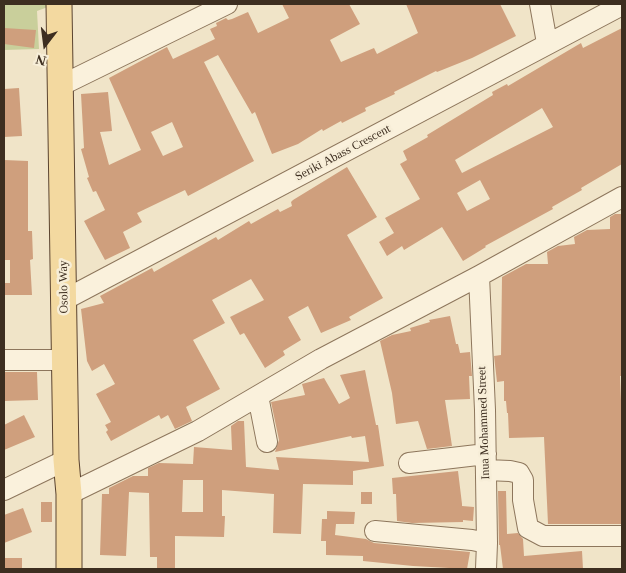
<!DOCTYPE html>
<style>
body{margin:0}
#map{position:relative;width:626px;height:573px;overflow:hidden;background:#f0e4c8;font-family:"Times New Roman",serif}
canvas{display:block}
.frame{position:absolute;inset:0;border:5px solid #3d2e20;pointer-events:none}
.north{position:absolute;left:20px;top:20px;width:50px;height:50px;-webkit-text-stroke:4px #f7eed8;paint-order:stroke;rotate:195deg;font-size:14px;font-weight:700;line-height:20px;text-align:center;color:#3d2e20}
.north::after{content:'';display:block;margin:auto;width:18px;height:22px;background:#3d2e20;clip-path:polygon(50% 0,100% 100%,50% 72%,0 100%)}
</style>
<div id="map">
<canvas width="626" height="573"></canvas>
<div class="frame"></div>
<div class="north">N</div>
</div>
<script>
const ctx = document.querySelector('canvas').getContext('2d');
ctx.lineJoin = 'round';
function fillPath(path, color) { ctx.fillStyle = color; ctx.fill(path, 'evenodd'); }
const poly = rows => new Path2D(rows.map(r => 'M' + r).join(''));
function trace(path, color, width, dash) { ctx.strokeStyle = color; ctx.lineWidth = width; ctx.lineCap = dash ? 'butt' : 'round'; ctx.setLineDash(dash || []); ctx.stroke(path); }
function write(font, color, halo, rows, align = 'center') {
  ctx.font = font + ' "Times New Roman",serif'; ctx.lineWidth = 5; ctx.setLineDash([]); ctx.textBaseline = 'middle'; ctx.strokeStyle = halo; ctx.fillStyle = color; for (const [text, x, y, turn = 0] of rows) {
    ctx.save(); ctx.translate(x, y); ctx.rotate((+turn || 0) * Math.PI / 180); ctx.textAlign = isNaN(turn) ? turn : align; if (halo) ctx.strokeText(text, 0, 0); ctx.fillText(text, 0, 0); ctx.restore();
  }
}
const green = poly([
 [4,4,56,4,37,11,39,49,4,50]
]);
const building = poly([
 [282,4,349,4,360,24,330,40,341,62,374,48,377,54,418,33,406,4,500,4,516,36,472,58,437,72,436,71,394,92,395,94,365,108,366,111,342,123,341,121,323,131,322,129,298,144,272,154,255,112,252,114,218,55,204,62,254,161,188,196,185,190,137,213,142,222,123,232,130,248,105,260,84,221,105,210,96,191,93,192,87,178,89,177,81,149,84,148,81,94,108,92,112,131,100,132,109,165,141,150,109,78,167,47,173,59,215,39,210,29,217,26,216,23,226,18,228,20,232,19,248,12,258,33,289,18],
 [172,122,183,147,163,156,151,132],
 [4,28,36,30,34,48,4,44],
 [622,28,622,164,581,188,582,190,552,207,553,209,485,246,486,247,463,261,442,227,404,250,402,246,387,256,379,242,394,233,385,218,420,199,400,164,407,160,403,151,428,137,427,135,493,95,492,92,507,84,508,86,581,43,583,48],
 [542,108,553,127,462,173,455,160],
 [480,180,490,199,467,211,457,193],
 [19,88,22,136,4,137,4,89],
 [4,160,28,161,28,231,32,231,33,259,30,260,32,295,4,295,4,283,10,283,10,260,4,260],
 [347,167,377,217,347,235,383,298,349,317,351,320,321,333,308,306,288,317,301,340,283,351,285,355,265,368,244,333,240,335,230,317,264,300,251,279,212,300,225,323,193,340,220,389,186,407,192,421,175,429,168,415,161,419,159,415,111,441,106,432,108,430,105,425,111,422,96,394,115,384,104,364,92,371,87,361,81,309,104,303,100,296,152,268,154,272,216,237,218,240,249,221,251,224,278,209,280,212,292,206,291,202,293,200],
 [615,214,622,214,622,376,620,376,622,425,622,524,548,524,544,437,509,438,508,413,507,413,506,401,504,401,504,381,497,382,494,356,501,355,502,277,526,264,548,264,547,252,558,246,575,244,574,237,587,230,610,229,610,217],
 [450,316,456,344,458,344,460,353,470,352,472,376,469,376,470,399,445,400,452,446,427,449,418,421,396,424,392,393,380,341,392,335,411,331,410,328,430,322,429,320],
 [365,370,376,425,378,425,384,466,353,471,353,485,303,484,301,534,273,533,274,494,222,490,222,516,225,516,224,537,175,536,175,568,157,568,157,557,150,557,149,493,129,492,126,556,100,555,102,494,109,494,109,488,133,476,148,476,148,468,159,463,193,464,194,447,232,450,231,426,238,421,244,421,246,467,279,470,276,457,369,462,365,436,352,438,351,436,275,452,279,440,271,402,305,395,302,384,324,378,339,404,350,398,340,375],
 [183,480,203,480,203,512,182,512],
 [4,372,37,372,38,400,4,401],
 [24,415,35,437,4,450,4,425],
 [458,471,462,504,462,506,474,507,473,521,463,520,463,522,412,523,397,521,396,494,393,494,392,478],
 [498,491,506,491,507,534,518,533,523,539,524,556,582,551,583,569,503,569,500,545,499,545],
 [361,492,372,492,372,504,361,504],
 [41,502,52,502,52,522,41,522],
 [23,508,32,532,4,543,4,515],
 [327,511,355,512,354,524,336,524,335,535,366,539,374,543,470,552,467,569,413,566,363,561,363,556,326,555,326,541,321,541,322,519,327,519],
 [4,558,22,558,22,569,4,569]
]);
const minor = poly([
 [540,4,547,43],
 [60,86,227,4],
 [479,276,485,410,487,543,486,569],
 [64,300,622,5],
 [4,360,65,360],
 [258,396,267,442],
 [409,463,486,454],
 [486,470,510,471,519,473,523,480,523,500,528,528,543,536,622,536],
 [4,490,66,460],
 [69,494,198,431,321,359,479,276,622,197],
 [375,531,472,540,487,543]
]);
const major = poly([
 [59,4,66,460,69,494,69,569]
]);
const streetNames = [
 ["Seriki Abass Crescent",343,153,-28],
 ["Osolo Way",64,287,-91],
 ["Inua Mohammed Street",484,423,-92]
];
fillPath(green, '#c9cf9b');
fillPath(building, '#cf9f7d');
trace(minor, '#8d765c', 22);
trace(major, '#5b4430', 27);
trace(minor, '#faf1dc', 20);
trace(major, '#f3d9a0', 25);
write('12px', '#3d2e20', '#f7eed8', streetNames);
</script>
